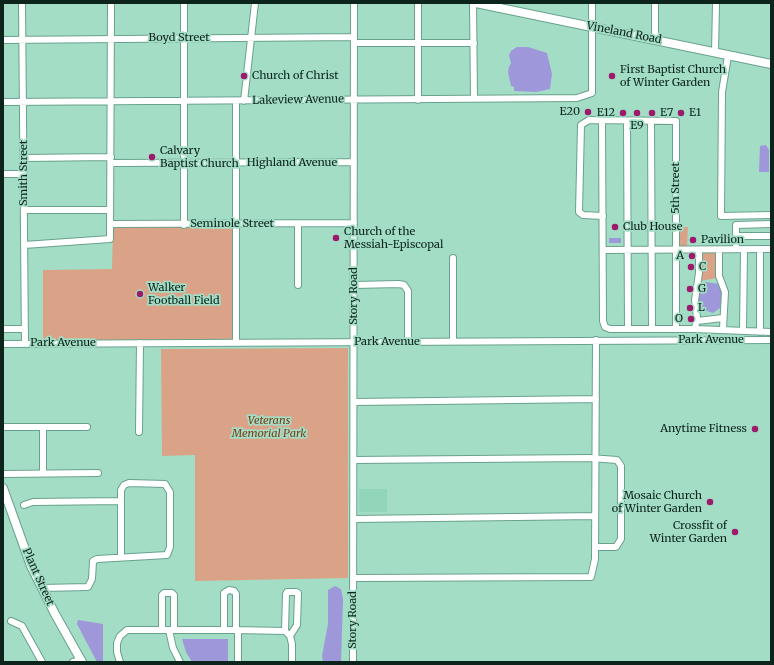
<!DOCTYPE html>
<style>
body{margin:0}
#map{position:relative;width:774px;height:665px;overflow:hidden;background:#a3ddc6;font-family:Merriweather,serif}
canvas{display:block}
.frame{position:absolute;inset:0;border:4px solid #0c241c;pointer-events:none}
</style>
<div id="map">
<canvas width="774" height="665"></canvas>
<div class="frame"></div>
</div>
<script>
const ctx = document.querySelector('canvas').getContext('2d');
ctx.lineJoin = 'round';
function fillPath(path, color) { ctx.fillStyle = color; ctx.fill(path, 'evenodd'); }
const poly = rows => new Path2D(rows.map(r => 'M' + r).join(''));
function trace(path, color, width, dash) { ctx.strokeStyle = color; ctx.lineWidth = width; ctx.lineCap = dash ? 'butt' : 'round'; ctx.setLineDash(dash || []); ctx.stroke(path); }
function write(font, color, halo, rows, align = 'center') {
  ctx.font = font + ' Merriweather,serif'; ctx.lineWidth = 3.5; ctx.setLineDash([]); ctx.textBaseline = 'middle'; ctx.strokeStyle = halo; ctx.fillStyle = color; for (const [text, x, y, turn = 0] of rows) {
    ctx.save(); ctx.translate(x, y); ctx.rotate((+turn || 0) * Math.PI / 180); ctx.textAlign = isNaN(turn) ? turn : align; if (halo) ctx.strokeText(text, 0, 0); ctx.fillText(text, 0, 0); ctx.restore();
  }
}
const built = poly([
 [359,489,387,489,387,512,359,512]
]);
const green = poly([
 [113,227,234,227,234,340,43,340,43,270,112,269],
 [678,227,688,227,687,247,678,247],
 [718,252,718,278,700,281,701,259,703,257,703,253],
 [348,348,348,578,195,581,195,455,162,456,161,349]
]);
const water = poly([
 [517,47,528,47,547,53,552,74,550,89,536,92,514,91,514,87,511,86,508,72,509,67,511,63,509,55,511,51],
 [766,145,769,150,769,172,759,172,760,146],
 [609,238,621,238,621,243,609,243],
 [706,282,719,284,723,295,720,308,713,313,698,308,699,286],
 [335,586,341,589,343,599,341,662,323,662,322,656,328,624,328,590],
 [78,620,103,624,103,662,97,662,77,624],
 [182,639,228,639,228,662,192,662,186,652]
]);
const minor = poly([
 [22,3,25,344],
 [184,3,184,225],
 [473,3,474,98],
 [655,3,655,39],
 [3,40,354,37],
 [355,43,474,43],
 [715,53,716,3],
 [728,56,722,92,721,216,771,215],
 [418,100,418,3],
 [236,101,236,343],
 [244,101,255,3],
 [3,102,577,98,592,93,592,3],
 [602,120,603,321,605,327,610,329,695,329,697,318,695,300,699,273,699,250],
 [627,121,628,329],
 [651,121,652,329],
 [24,158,111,157],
 [111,163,354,162],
 [3,174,24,174],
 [24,210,110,210],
 [603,216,583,215,579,212,581,125,589,120,676,121,676,329],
 [110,224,354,223],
 [298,224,298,285],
 [736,236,771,236],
 [24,245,110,239,111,3],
 [736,249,736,225,771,224],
 [760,249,760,332],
 [603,250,771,249],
 [719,250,719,276,725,292,723,329],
 [453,258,453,341],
 [354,285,399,284,404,285,408,291,408,342],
 [697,321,723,318],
 [3,329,25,329],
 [695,329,771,332],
 [743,330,744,249],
 [3,344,771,340],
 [354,402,596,399],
 [3,427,87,427],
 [139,432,140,343],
 [354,460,590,458,617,460,621,466,621,539,616,547,595,547],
 [43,473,43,427],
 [3,474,98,473],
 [24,505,33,502,120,501],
 [354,519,595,516],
 [353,578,591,577,595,559,596,340],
 [42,588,88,587,92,579,93,561,97,559,167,555,170,547,170,492,165,484,129,483,124,485,121,490,121,557],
 [11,621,22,626,42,662],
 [162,630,162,595,164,593,172,593,174,595,174,630],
 [169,630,173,648,180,662],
 [224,630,224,593,229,590,234,591,236,594,236,630],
 [285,631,286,594,287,592,296,592,298,593,297,625,290,636],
 [73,662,82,660],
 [120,662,117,652,117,643,120,636,127,630,236,630,285,631,290,636,292,644,292,662],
 [238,662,238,630],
 [353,662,354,3]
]);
const major = poly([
 [476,3,771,64],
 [3,488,31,566,55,614,82,662]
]);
const markers = [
 [244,76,4,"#9c196c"],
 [612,76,4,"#9c196c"],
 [588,112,4,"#9c196c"],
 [623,113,4,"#9c196c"],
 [637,113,4,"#9c196c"],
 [652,113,4,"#9c196c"],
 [681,113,4,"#9c196c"],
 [152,157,4,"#9c196c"],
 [615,227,4,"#9c196c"],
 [336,238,4,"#9c196c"],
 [693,240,4,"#9c196c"],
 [692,256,4,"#9c196c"],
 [691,267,4,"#9c196c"],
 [690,289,4,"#9c196c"],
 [140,294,4,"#9c196c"],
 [690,308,4,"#9c196c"],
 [691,319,4,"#9c196c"],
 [755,429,4,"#9c196c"],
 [710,502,4,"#9c196c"],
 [735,532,4,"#9c196c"]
];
const streetNames = [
 ["Vineland Road",624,33,11],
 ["Boyd Street",179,38],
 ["Lakeview Avenue",298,100,-1],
 ["Highland Avenue",292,163],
 ["Smith Street",24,173,-90],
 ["5th Street",676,188,-90],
 ["Seminole Street",232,224],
 ["Story Road",354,296,-90],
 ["Park Avenue",711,340],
 ["Park Avenue",387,342],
 ["Park Avenue",63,343],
 ["Plant Street",38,577,66],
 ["Story Road",353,620,-90]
];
const poiNames = [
 ["First Baptist Church",620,70],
 ["of Winter Garden",620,83],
 ["Church of Christ",252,76],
 ["E20",580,112,"right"],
 ["E12",615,113,"right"],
 ["E7",660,113],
 ["E1",689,113],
 ["E9",637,126,"center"],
 ["Calvary",160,151],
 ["Baptist Church",160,164],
 ["Club House",623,227],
 ["Church of the",344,232],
 ["Messiah-Episcopal",344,245],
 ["Pavilion",701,240],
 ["A",684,256,"right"],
 ["C",699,267],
 ["Walker",148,288],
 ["Football Field",148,301],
 ["G",698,289],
 ["L",698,308],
 ["O",683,319,"right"],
 ["Anytime Fitness",747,429,"right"],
 ["Mosaic Church",702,496,"right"],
 ["of Winter Garden",702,509,"right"],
 ["Crossfit of",727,526,"right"],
 ["Winter Garden",727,539,"right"]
];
const parkNames = [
 ["Veterans",269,421],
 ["Memorial Park",269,434]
];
fillPath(built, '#91d5ba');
fillPath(green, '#daa387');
fillPath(water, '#9e97da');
trace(minor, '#69a28c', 8);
trace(major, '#69a28c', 10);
trace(minor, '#fff', 6);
trace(major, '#fff', 8);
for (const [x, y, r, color] of markers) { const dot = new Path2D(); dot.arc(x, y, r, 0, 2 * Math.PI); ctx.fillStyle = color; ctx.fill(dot); trace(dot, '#a3ddc6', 1.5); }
write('11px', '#0c241c', '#a3ddc6', streetNames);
write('11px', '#0c241c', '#a3ddc6', poiNames, 'left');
write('italic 11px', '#7b3b15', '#a3ddc6', parkNames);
</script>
